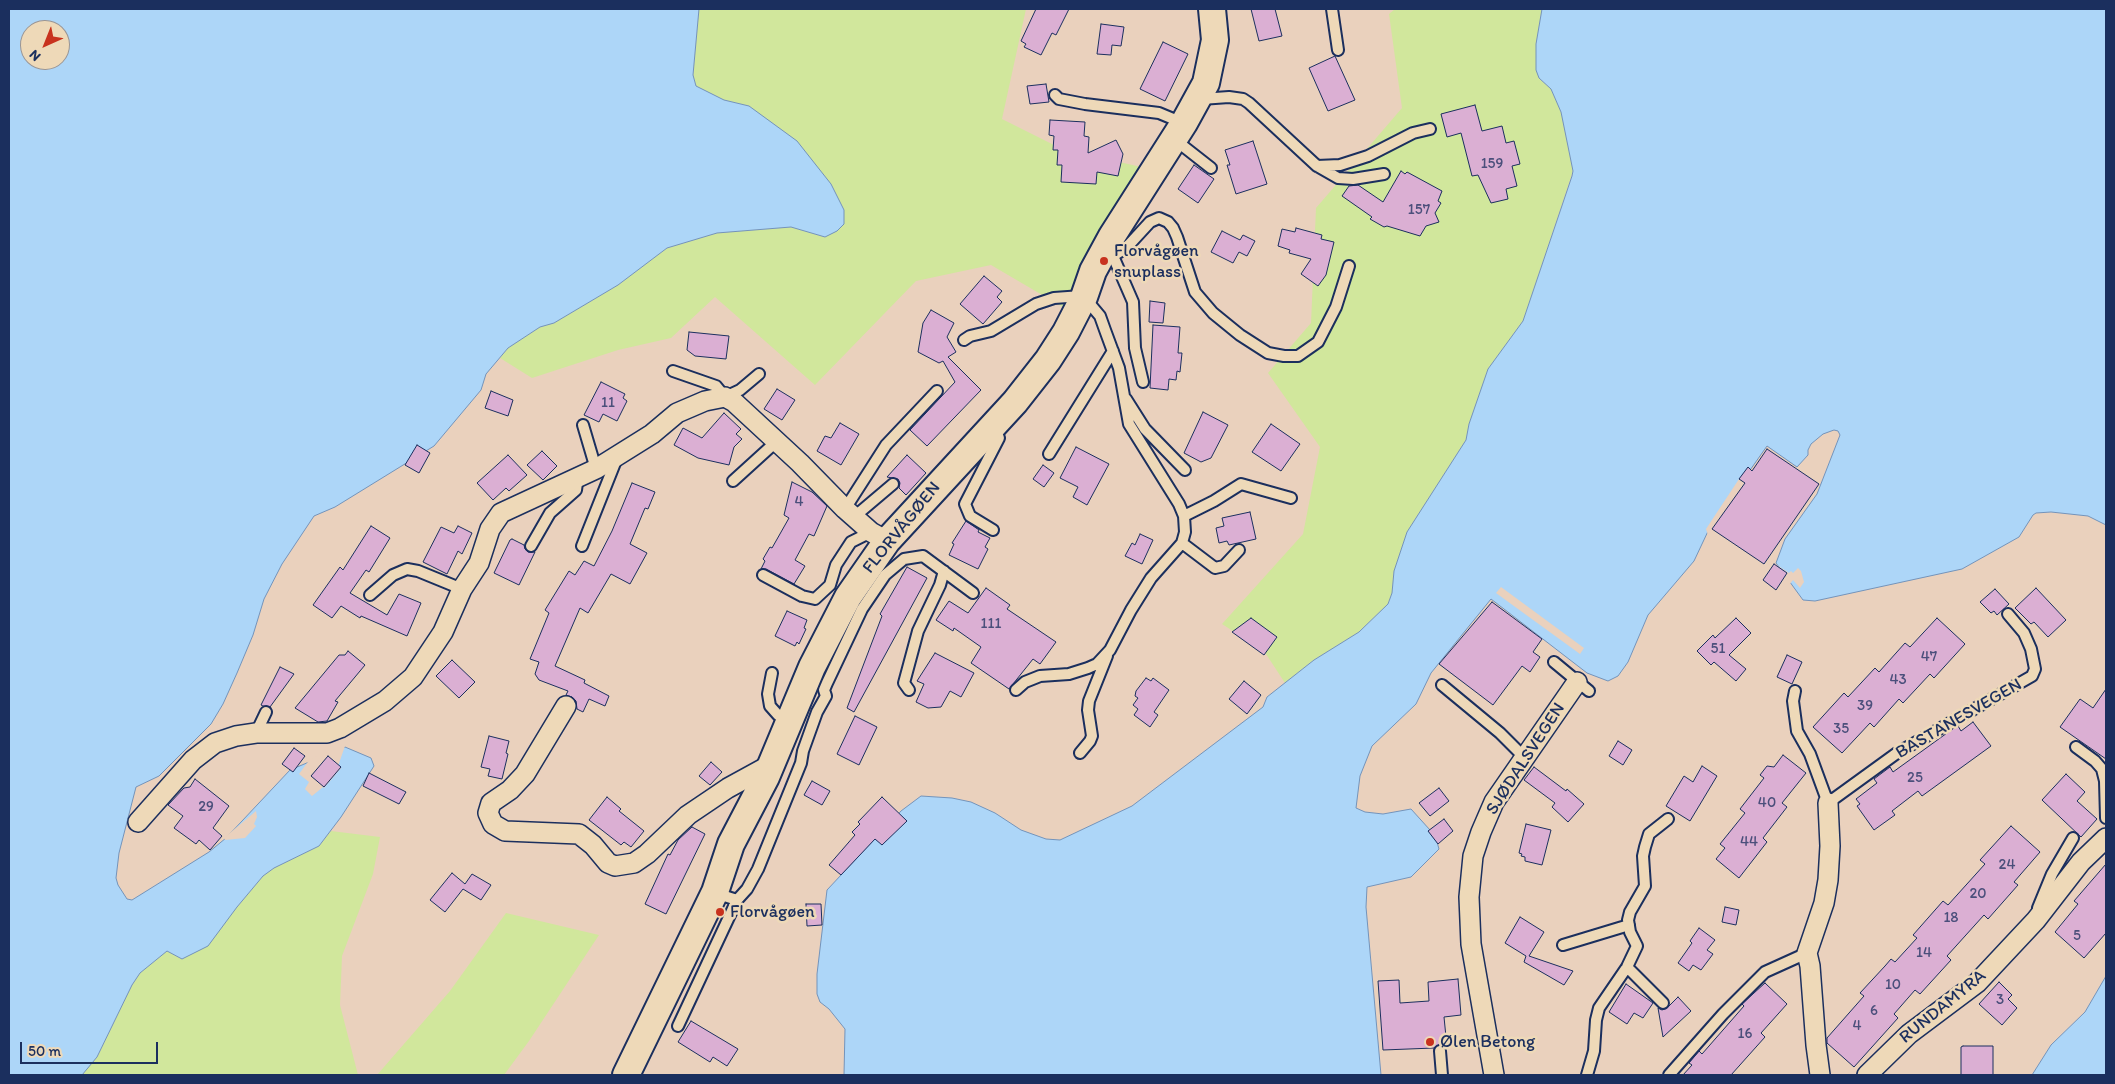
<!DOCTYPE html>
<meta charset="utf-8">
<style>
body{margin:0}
#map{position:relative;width:2115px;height:1084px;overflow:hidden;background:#ead1bd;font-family:Itim,sans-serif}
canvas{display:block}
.frame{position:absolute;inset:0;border:10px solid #1b2f5e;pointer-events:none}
.north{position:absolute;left:20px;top:20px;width:50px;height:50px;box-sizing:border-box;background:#eed9b8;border:1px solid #9a9594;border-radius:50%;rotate:224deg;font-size:14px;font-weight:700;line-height:20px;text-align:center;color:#1b2f5e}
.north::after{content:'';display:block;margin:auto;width:18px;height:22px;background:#c8321e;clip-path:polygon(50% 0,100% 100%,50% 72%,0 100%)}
.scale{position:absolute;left:20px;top:1042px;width:138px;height:22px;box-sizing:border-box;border:2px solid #1b2f5e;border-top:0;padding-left:6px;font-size:15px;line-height:18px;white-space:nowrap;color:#1b2f5e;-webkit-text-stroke:4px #eed9b8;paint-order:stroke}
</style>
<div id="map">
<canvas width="2115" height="1084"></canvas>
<div class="frame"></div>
<div class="north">N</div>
<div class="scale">50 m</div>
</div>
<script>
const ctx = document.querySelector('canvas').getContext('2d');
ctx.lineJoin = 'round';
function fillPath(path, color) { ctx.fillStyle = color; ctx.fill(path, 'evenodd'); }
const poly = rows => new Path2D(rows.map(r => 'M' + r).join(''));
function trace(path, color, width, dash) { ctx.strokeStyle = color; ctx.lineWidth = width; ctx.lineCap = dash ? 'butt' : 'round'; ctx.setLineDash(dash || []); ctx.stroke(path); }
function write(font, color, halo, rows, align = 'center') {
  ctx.font = font + ' Itim,sans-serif'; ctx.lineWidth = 5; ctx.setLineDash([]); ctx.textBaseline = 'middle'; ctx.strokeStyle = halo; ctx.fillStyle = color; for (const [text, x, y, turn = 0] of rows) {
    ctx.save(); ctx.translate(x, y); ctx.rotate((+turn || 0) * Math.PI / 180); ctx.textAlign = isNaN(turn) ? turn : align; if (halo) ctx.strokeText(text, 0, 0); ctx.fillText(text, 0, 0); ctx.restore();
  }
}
const green = poly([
 [699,9,1026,9,1002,119,1062,149,1159,171,1066,309,991,265,916,281,815,385,715,297,671,338,618,350,532,378,500,358,508,348,540,327,554,323,618,285,667,248,717,233,791,227,825,237,844,210,831,184,749,106,724,100,696,86,693,75],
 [1395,9,1542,9,1536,44,1539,78,1551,89,1561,112,1573,171,1523,321,1488,369,1469,424,1466,440,1407,532,1394,571,1392,593,1388,604,1359,632,1314,660,1285,683,1264,651,1222,624,1303,534,1320,447,1268,373,1311,323,1316,208,1402,108,1389,14],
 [331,831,380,837,373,874,342,956,340,1005,358,1075,82,1075,97,1057,132,985,140,973,167,951,182,959,237,907,263,876,274,868,319,846],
 [506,913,599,935,529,1041,504,1075,377,1075,450,991]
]);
const water = poly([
 [9,9,699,9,693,75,696,86,724,100,749,106,797,141,831,184,844,210,844,224,837,231,825,237,791,227,717,233,667,248,618,285,554,323,540,327,508,348,486,374,481,390,434,446,335,507,314,516,282,564,264,599,253,635,237,673,223,704,211,724,159,776,136,787,119,853,116,878,118,885,127,899,132,900,209,852,226,838,290,770,345,747,371,758,374,766,341,817,319,846,274,868,263,876,237,907,208,946,182,959,167,951,140,973,132,985,97,1057,82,1075,9,1075,9,9],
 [30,30,60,30,60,60,30,60,30,30],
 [1542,9,2106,9,2106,525,2088,516,2051,512,2036,513,2033,515,2019,537,1962,569,1815,601,1803,600,1776,563,1785,539,1817,494,1840,435,1838,431,1834,430,1823,434,1811,444,1808,450,1808,455,1797,467,1767,446,1710,527,1694,561,1648,615,1628,662,1618,676,1608,681,1587,673,1491,599,1431,673,1416,704,1372,746,1360,776,1356,808,1365,812,1383,814,1411,809,1430,830,1437,842,1439,849,1411,877,1367,887,1366,907,1381,1075,844,1075,845,1029,829,1009,820,1002,817,994,817,974,827,890,901,811,921,796,952,798,971,802,995,813,1021,830,1046,839,1060,840,1132,806,1263,707,1267,697,1314,660,1359,632,1388,604,1392,593,1394,571,1407,532,1466,440,1469,424,1488,369,1523,321,1572,176,1573,171,1561,112,1551,89,1539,78,1536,70,1536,44,1542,9],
 [2106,976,2106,1075,2032,1075,2051,1045,2085,1012,2106,976]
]);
const pier = poly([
 [1739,479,1744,482,1712,528,1700,554,1699,553,1708,535,1706,529],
 [1774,563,1789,573,1791,571,1793,573,1798,568,1801,571,1804,582,1800,588,1793,580,1789,585,1784,579,1787,573],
 [1501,587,1584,648,1580,654,1496,593],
 [342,746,345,746,338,766,341,768,324,788,323,787,312,796,305,789,309,782,299,774,310,759],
 [256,811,257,817,254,824,256,826,245,838,225,840,224,838]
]);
const building = poly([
 [1036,9,1069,9,1056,35,1052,33,1041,55,1024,47,1026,44,1021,41,1036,9],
 [1251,9,1275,9,1282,36,1259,41,1251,9],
 [1101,24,1124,27,1121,46,1112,45,1111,55,1097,54,1101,24],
 [1163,42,1188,54,1165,101,1140,89,1163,42],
 [1335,56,1355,100,1328,111,1309,68,1335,56],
 [1046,84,1049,102,1030,104,1027,86,1046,84],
 [1475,105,1482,131,1502,126,1506,143,1514,141,1520,164,1512,166,1517,186,1506,189,1508,199,1491,203,1478,175,1472,176,1461,133,1447,137,1441,114,1475,105],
 [1050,120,1085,122,1084,136,1089,137,1088,153,1116,140,1123,154,1118,176,1097,172,1096,184,1061,182,1062,165,1057,165,1058,150,1053,150,1054,136,1049,135,1050,120],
 [1253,141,1267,184,1236,194,1227,165,1230,165,1225,150,1253,141],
 [1194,165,1214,179,1198,203,1178,189,1194,165],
 [1401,171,1405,174,1407,172,1442,191,1438,201,1441,203,1435,213,1439,222,1426,226,1420,236,1387,226,1384,227,1370,219,1372,217,1342,196,1349,186,1358,185,1383,202,1401,171],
 [1296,228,1322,235,1321,239,1334,242,1326,275,1318,286,1301,274,1311,259,1289,253,1290,250,1278,246,1282,229,1295,232,1296,228],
 [1222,231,1240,240,1243,235,1255,241,1247,256,1239,252,1233,263,1211,252,1222,231],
 [984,276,1002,291,997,297,1002,302,983,324,960,304,984,276],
 [1150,301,1165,303,1163,323,1149,322,1150,301],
 [931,310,954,323,947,337,956,352,948,357,981,390,927,446,910,430,955,382,943,361,939,363,918,352,923,323,931,310],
 [1153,325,1180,327,1178,353,1182,353,1180,372,1177,371,1176,380,1169,379,1168,390,1150,388,1153,325],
 [689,332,729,336,726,359,695,356,687,350,689,332],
 [601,382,625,394,623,398,627,401,617,421,603,414,599,422,584,415,601,382],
 [777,389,795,400,782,420,764,409,777,389],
 [491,391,513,400,508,416,485,408,491,391],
 [1203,412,1228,425,1211,458,1201,462,1184,453,1203,412],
 [724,413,741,429,736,434,742,439,734,447,729,465,698,458,674,445,683,428,702,438,724,413],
 [840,423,859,434,841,465,817,451,825,436,831,438,840,423],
 [1271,424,1300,444,1281,471,1252,452,1271,424],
 [417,445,430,453,419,473,405,465,417,445],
 [1076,447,1109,464,1087,505,1073,497,1078,487,1060,478,1076,447],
 [1767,449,1819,484,1764,564,1712,529,1745,483,1739,479,1748,467,1752,471,1767,449],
 [542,451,557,466,543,480,527,465,542,451],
 [508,455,527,475,509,491,506,488,493,500,477,483,508,455],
 [907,455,926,473,906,495,899,488,900,483,898,479,887,477,907,455],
 [1043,465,1054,473,1044,487,1033,479,1043,465],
 [792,482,812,492,827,506,814,536,809,534,795,560,805,566,794,584,766,569,761,569,765,561,763,559,770,547,772,548,789,518,784,515,792,482],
 [632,483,655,492,648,509,645,508,630,544,647,553,630,584,611,574,588,613,580,608,555,666,585,680,584,683,609,696,605,706,589,699,583,712,577,709,576,701,572,697,566,695,568,691,539,680,535,674,539,662,530,659,549,613,545,610,569,571,575,575,584,561,594,566,612,531,632,483],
 [1250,512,1256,539,1229,545,1227,541,1219,543,1216,528,1224,526,1222,518,1250,512],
 [966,521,979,530,978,532,990,538,985,547,988,549,978,569,949,555,954,544,952,543,966,521],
 [371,526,390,538,369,572,366,570,350,593,387,615,399,594,421,603,407,636,361,616,360,618,341,606,332,618,313,605,340,567,343,570,371,526],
 [458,526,472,533,462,554,458,551,447,574,423,562,441,527,454,533,458,526],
 [1140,534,1153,540,1142,564,1125,556,1132,543,1135,545,1140,534],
 [512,539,524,545,525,549,528,552,535,552,519,585,494,573,510,540,512,539],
 [1774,564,1787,573,1776,590,1763,580,1774,564],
 [907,567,927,578,854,712,847,708,882,616,880,614,907,567],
 [986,588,1010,605,1007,609,1056,642,1040,664,1033,659,1009,689,971,663,981,647,954,628,953,631,936,620,949,601,968,613,986,588],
 [2036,588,2066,620,2048,637,2034,622,2031,624,2015,608,2036,588],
 [1995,589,2009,604,1997,615,1994,611,1991,613,1980,602,1995,589],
 [1492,602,1542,639,1533,652,1540,657,1530,672,1522,666,1493,705,1439,664,1492,602],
 [787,611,807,620,804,628,806,629,799,644,797,642,795,646,775,636,787,611],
 [1251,618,1277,637,1264,655,1232,632,1251,618],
 [1736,618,1751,633,1729,655,1746,669,1736,681,1714,662,1711,665,1697,651,1713,635,1715,638,1736,618],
 [1937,618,1965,644,1934,678,1930,674,1903,703,1899,699,1874,727,1870,723,1842,753,1813,727,1844,693,1848,697,1875,668,1879,672,1905,643,1910,647,1937,618],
 [348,651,365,665,335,701,338,702,327,721,318,722,295,708,339,655,345,655,348,651],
 [935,653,974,673,961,697,950,691,941,707,928,708,916,702,924,684,917,681,935,653],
 [1787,655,1802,662,1792,684,1777,677,1787,655],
 [452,660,475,682,459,698,436,676,452,660],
 [280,667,294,674,270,707,263,706,261,705,280,667],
 [1146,678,1151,681,1153,678,1169,690,1154,712,1158,715,1150,727,1134,715,1138,709,1133,705,1138,698,1135,696,1136,691,1146,678],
 [1244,681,1261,695,1247,714,1229,699,1244,681],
 [2106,689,2106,759,2060,727,2080,699,2093,708,2106,689],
 [855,716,877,727,859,765,837,754,855,716],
 [1973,722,1991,746,1922,796,1918,791,1892,811,1895,815,1874,830,1857,806,1860,804,1856,799,1877,783,1874,779,1890,767,1893,772,1954,728,1958,726,1961,731,1973,722],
 [489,736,509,741,506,753,508,754,502,779,488,776,490,769,481,767,489,736],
 [1618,741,1632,750,1623,765,1609,756,1618,741],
 [294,748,305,756,293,772,282,764,294,748],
 [1783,755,1806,773,1782,803,1787,807,1763,838,1767,842,1739,878,1716,859,1725,848,1720,844,1745,813,1740,809,1764,778,1760,775,1767,766,1774,767,1783,755],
 [328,756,341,767,324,787,311,776,328,756],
 [711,762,722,772,710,785,699,776,711,762],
 [1702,766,1717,776,1690,821,1666,806,1684,776,1693,782,1702,766],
 [1534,767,1566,791,1567,789,1584,804,1568,822,1552,807,1555,803,1524,780,1534,767],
 [369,773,406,792,399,804,363,786,369,773],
 [2066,774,2085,792,2077,801,2097,819,2081,837,2042,800,2066,774],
 [195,779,229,806,213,828,222,836,210,850,199,840,196,844,174,828,183,816,168,805,184,788,190,787,195,779],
 [812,781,830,791,822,805,804,795,812,781],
 [1439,788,1449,801,1430,816,1419,803,1439,788],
 [607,797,621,809,619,811,644,831,631,847,624,842,621,845,589,820,607,797],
 [882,797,907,821,882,845,875,839,841,875,829,865,855,835,852,832,860,824,858,822,882,797],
 [1444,819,1453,831,1438,844,1428,831,1444,819],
 [1526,824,1551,830,1542,865,1525,861,1525,857,1521,856,1522,854,1519,853,1526,824],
 [2011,826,2040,852,2014,882,2018,885,1988,919,1984,915,1947,956,1951,960,1920,994,1915,990,1894,1014,1898,1018,1854,1067,1827,1043,1827,1038,1864,996,1860,993,1885,966,1891,959,1895,962,1917,938,1913,935,1943,901,1948,905,1985,864,1980,860,2011,826],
 [692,827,705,834,666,914,645,904,668,854,670,855,678,840,692,827],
 [2106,864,2106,933,2084,958,2055,932,2078,904,2074,901,2106,864],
 [452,873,465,884,472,874,491,885,481,900,463,889,445,912,430,900,452,873],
 [806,904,821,904,822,925,807,926,806,904],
 [1725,907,1739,910,1736,925,1722,922,1725,907],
 [1520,917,1544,932,1529,956,1573,971,1564,985,1524,962,1526,956,1505,943,1520,917],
 [1699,928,1715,940,1707,950,1713,954,1701,970,1693,965,1689,971,1678,963,1692,943,1690,941,1699,928],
 [1458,979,1461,1015,1444,1017,1447,1047,1440,1044,1434,1048,1383,1050,1378,981,1399,980,1400,1003,1429,1001,1428,982,1458,979],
 [1999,982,2012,995,2008,999,2017,1008,2002,1025,1979,1004,1999,982],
 [1765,983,1787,1004,1761,1033,1765,1037,1731,1075,1683,1075,1692,1065,1689,1063,1699,1051,1702,1054,1744,1006,1742,1004,1765,983],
 [1626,984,1653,1003,1643,1018,1634,1013,1627,1024,1609,1012,1626,984],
 [1678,997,1691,1011,1663,1037,1658,1008,1662,1010,1667,1008,1678,997],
 [691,1021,738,1049,727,1066,713,1057,710,1062,678,1042,691,1021],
 [1963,1046,1993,1046,1993,1075,1961,1075,1961,1047,1963,1046]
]);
const lane = poly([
 [1332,9,1338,50],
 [1055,95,1059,99,1085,104,1159,113,1183,123],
 [1201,99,1229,97,1243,99,1249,103,1317,166,1338,178,1353,179,1384,174],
 [1174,139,1211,168],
 [1317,166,1340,165,1368,156,1413,133,1430,129],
 [1108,254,1113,256,1133,302,1135,348,1143,382],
 [1113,256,1127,247,1150,222,1159,218,1168,222,1173,228,1177,237,1195,292,1213,313,1240,335,1268,353,1284,356,1298,356,1318,342,1336,307,1349,266],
 [964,340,970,336,991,331,1036,304,1054,298,1082,296,1084,297,1100,316,1105,330,1119,368,1129,424,1179,504,1184,516,1185,532,1182,543,1151,578,1131,610,1110,650,1097,664,1088,668,1069,674,1040,676,1025,682,1016,690],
 [673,371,716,386,725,397,740,390,759,374],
 [1126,399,1145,429,1185,470],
 [583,425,596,469],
 [1049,454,1113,351],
 [733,481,777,441],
 [845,509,886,445,937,391],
 [1184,516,1214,501,1241,484,1291,498],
 [854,517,893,484],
 [993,530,970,516,965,504,999,438,995,428],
 [1182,543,1215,568,1224,566,1239,550],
 [531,546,550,513,576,490,577,483,574,479],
 [582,546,617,458],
 [763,575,802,596,815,599,830,585,836,565,851,542,871,532],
 [370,595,393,575,407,569,418,571,462,589],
 [1554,662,1589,691],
 [772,673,768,694,770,706,778,715,788,721],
 [1442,685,1500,733,1524,757],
 [909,690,904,683,918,631,940,585,944,571],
 [1795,691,1793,701,1797,731,1810,754,1828,803,1897,753,2032,676,2035,669,2031,649,2024,633,2008,614],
 [256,733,266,712],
 [2076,747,2095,761,2102,769,2105,781,2106,818],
 [1080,753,1090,741,1092,736,1088,710,1089,701,1107,656],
 [715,893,737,900,747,889,758,869,801,763,803,751,817,712,826,696,824,690,827,683,862,609,885,575,904,559,923,556,973,593],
 [2038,908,2052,874,2073,838],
 [1563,945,1629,925],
 [1627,967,1663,1003],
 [678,1026,737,900],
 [1440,1051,1442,1075],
 [1587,1075,1594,1051,1596,1020,1599,1008,1627,967,1637,946,1630,932,1628,920,1630,912,1645,886,1643,856,1645,847,1649,834,1668,819],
 [1669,1075,1723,1014,1765,972,1807,953]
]);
const street = poly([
 [566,706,525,774,510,790,491,803,488,813,493,824,505,831,579,834,593,845,608,863,615,866,634,863,647,854,688,815,728,788,770,765],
 [138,822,193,760,215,743,236,736,256,733,327,733,340,728,385,701,413,677,443,632,462,589,479,563,490,529,501,513,596,469,652,434,677,413,705,401,725,397,734,402,800,463,845,509,871,532,887,541],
 [1494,1075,1471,944,1469,897,1473,856,1481,832,1494,802,1577,682],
 [1820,1075,1816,1045,1810,966,1807,953,1824,903,1828,880,1830,846,1828,803],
 [1867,1075,1909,1034,1977,983,2036,920,2081,862,2106,838]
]);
const secondary = poly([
 [626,1075,715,892,731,844,766,777,812,667,848,597,887,541,1015,402,1048,360,1066,332,1084,297,1093,271,1112,236,1184,123,1206,83,1215,40,1212,9]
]);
const markers = [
 [1104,261,5,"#c8321e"],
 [720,912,5,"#c8321e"],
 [1430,1042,5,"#c8321e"]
];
const numberNames = [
 ["159",1492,164],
 ["157",1419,210],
 ["11",608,403],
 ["4",799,502],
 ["111",991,624],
 ["51",1718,649],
 ["47",1929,657],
 ["43",1898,680],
 ["39",1865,706],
 ["35",1841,729],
 ["25",1915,778],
 ["40",1767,803],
 ["29",206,807],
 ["44",1749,842],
 ["24",2007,865],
 ["20",1978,894],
 ["18",1951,918],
 ["5",2077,936],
 ["14",1924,953],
 ["10",1893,985],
 ["3",2000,1000],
 ["6",1874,1011],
 ["4",1857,1026],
 ["16",1745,1034]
];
const poiNames = [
 ["Florvågøen",1114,251],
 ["snuplass",1114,272],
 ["Florvågøen",730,912],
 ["Ølen Betong",1440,1042]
];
const streetNames = [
 ["FLORVÅGØEN",902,528,-51],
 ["BASTANESVEGEN",1959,719,-30],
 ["SJØDALSVEGEN",1526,759,-57],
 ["RUNDAMYRA",1943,1007,-39]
];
fillPath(green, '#d1e79c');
fillPath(water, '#add6f8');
trace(water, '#7393ba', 1);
fillPath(pier, '#ead1bd');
fillPath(building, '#dbafd3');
trace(building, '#1b2f5e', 1);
trace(lane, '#1b2f5e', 14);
trace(street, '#1b2f5e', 22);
trace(secondary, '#1b2f5e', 30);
trace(lane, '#eed9b8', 10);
trace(street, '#eed9b8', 19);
trace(secondary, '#eed9b8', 26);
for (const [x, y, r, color] of markers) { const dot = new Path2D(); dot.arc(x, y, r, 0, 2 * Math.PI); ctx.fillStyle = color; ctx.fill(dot); trace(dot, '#eed9b8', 2); }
write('15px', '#4b4f7b', null, numberNames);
write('18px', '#1b2f5e', '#eed9b8', poiNames, 'left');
write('18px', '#1b2f5e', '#eed9b8', streetNames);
</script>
